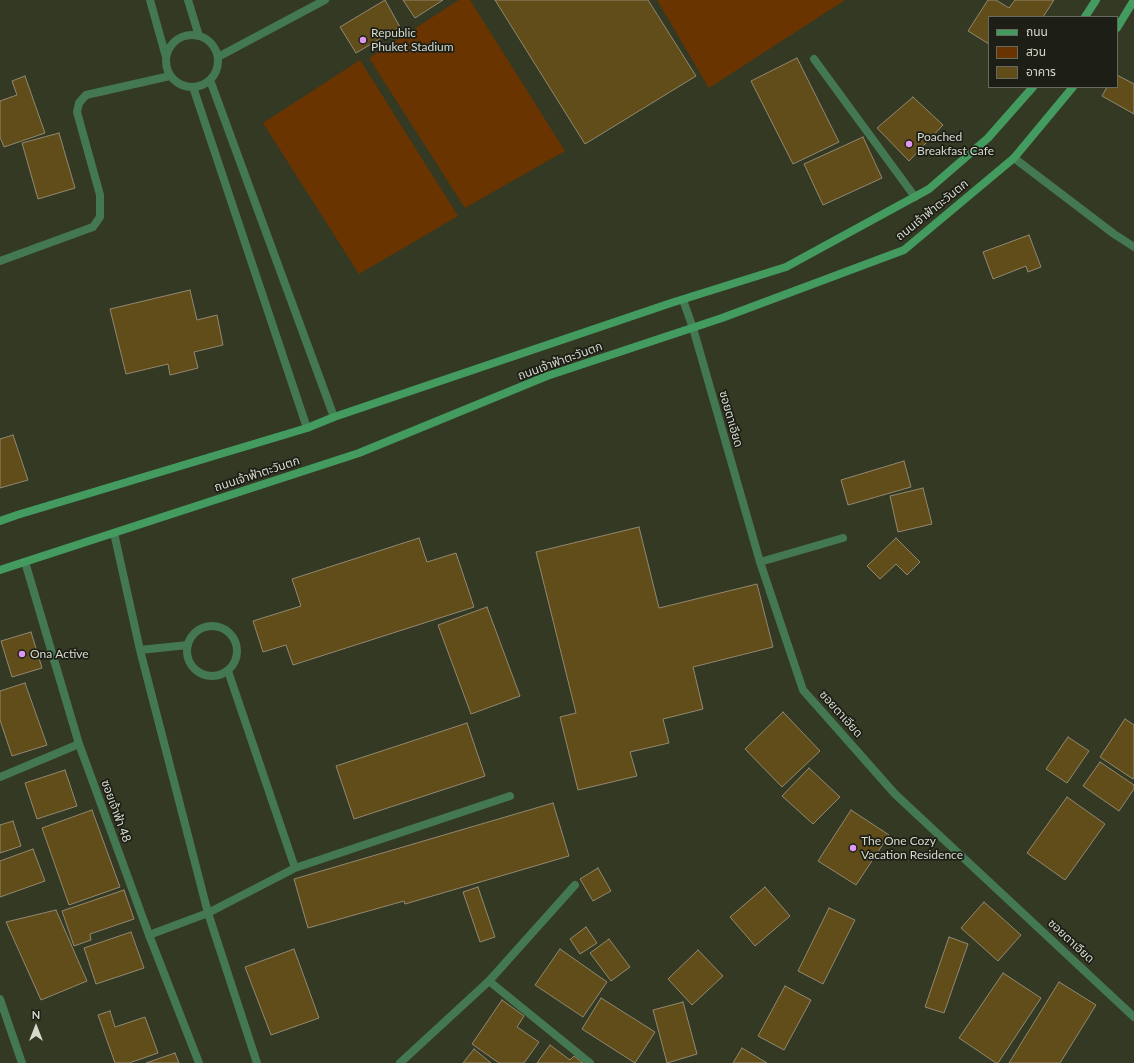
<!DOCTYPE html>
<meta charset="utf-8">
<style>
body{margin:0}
#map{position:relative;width:1134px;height:1063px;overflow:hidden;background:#343924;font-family:Lato,"Noto Sans Thai",sans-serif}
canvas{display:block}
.legend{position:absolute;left:988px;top:16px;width:130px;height:72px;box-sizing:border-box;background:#1d1f16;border:1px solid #676a5f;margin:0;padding:5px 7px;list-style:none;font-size:12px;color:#d6dacd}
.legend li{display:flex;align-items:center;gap:8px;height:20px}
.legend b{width:20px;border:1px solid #676a5f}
.north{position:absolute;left:16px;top:1007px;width:40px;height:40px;-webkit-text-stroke:3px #1d1f16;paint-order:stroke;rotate:0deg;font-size:11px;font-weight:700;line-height:16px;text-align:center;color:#d6dacd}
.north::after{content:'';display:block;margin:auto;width:14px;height:18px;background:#d6dacd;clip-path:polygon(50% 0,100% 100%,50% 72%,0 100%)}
</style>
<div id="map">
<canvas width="1134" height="1063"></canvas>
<ul class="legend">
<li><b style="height:5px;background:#439b60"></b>ถนน</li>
<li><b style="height:11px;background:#6a3400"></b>สวน</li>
<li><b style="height:11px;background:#614d19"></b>อาคาร</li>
</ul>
<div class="north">N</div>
</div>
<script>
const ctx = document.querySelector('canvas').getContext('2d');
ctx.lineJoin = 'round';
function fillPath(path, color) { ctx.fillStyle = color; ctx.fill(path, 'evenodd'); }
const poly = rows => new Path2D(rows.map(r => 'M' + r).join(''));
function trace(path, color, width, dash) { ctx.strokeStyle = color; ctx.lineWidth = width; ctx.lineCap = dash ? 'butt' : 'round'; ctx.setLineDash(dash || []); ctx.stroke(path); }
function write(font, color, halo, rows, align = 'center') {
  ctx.font = font + ' Lato,"Noto Sans Thai",sans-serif'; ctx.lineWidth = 3.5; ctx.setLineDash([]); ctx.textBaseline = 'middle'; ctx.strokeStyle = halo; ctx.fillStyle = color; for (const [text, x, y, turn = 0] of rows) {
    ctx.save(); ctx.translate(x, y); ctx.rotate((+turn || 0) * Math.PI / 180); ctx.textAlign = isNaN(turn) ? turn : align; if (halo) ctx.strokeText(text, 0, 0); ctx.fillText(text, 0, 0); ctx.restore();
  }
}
const green = poly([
 [459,0,470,0,565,151,465,208,369,58],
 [657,0,845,0,709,88],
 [360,60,458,216,359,274,263,123]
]);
const building = poly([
 [385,0,400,27,356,53,340,27,385,0],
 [403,0,443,0,415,18,403,0],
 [495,0,648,0,696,76,585,144,495,0],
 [988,0,996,0,1009,8,1015,0,1054,0,1043,17,989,17,989,44,968,31,988,0],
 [797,58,839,142,793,164,751,81,797,58],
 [1117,75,1134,84,1134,114,1102,96,1107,87,1117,87,1117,75],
 [25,76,45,133,4,147,0,137,0,101,17,95,12,81,25,76],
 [913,97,943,125,909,161,877,128,913,97],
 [59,133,75,188,38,199,22,143,59,133],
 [863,137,882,178,823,205,804,164,863,137],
 [1029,235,1041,267,1028,272,1026,266,993,279,983,252,1029,235],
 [190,290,197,320,217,315,223,345,194,352,198,368,170,375,168,364,126,374,110,309,190,290],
 [13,435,28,480,0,488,0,439,13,435],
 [904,461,911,487,848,505,841,480,904,461],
 [923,488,932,524,898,532,890,496,923,488],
 [639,527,659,608,757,584,773,647,693,667,703,709,663,719,669,743,630,752,637,776,578,790,560,717,576,713,536,552,639,527],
 [419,538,427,562,456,553,474,607,293,665,286,645,263,652,253,621,301,606,292,579,419,538],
 [896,538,920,562,907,575,896,564,880,579,867,566,896,538],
 [487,607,520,696,471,714,438,625,487,607],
 [31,632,42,668,12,677,1,641,31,632],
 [25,683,47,745,12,756,0,720,0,691,25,683],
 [783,712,820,751,782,787,745,749,783,712],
 [1125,719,1134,725,1134,777,1133,779,1100,757,1125,719],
 [467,723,485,776,354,819,336,766,467,723],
 [1068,737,1089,751,1067,783,1046,769,1068,737],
 [1100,762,1134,785,1134,789,1119,811,1083,786,1100,762],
 [809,768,840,797,813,824,782,796,809,768],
 [65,770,77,806,37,819,25,783,65,770],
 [1067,797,1105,824,1065,880,1027,853,1067,797],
 [553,803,569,856,405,904,404,901,308,928,294,879,553,803],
 [92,810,120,887,69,905,42,828,92,810],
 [851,810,889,835,856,885,818,861,851,810],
 [13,821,21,846,0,853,0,825,13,821],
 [33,849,45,881,0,897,0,861,33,849],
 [598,868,611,891,593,901,580,879,598,868],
 [478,887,495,937,480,942,463,892,478,887],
 [765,887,790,916,755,946,730,917,765,887],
 [124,890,134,919,90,934,91,940,74,946,62,911,124,890],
 [984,902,1021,935,998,961,961,928,984,902],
 [829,908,855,920,823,984,798,971,829,908],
 [56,910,87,981,41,1000,6,922,56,910],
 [586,927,597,943,580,954,570,939,586,927],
 [131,932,144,968,96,984,84,948,131,932],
 [949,937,968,944,944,1013,925,1007,949,937],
 [609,939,630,967,611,981,590,953,609,939],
 [294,949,319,1018,271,1035,245,967,294,949],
 [560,949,607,982,583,1017,535,985,560,949],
 [698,950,723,976,692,1005,668,979,698,950],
 [1003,973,1041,998,998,1063,996,1063,959,1038,1003,973],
 [1059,982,1096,1005,1060,1063,1009,1063,1059,982],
 [785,986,811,1000,784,1050,758,1036,785,986],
 [601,998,655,1032,635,1063,582,1029,601,998],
 [502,1000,524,1016,517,1027,539,1042,524,1063,499,1063,472,1044,502,1000],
 [683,1002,697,1054,667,1063,653,1010,683,1002],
 [110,1011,115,1027,145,1017,158,1053,129,1063,115,1063,98,1015,110,1011],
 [550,1045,570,1060,574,1056,583,1063,537,1063,550,1045],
 [742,1048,767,1063,733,1063,742,1048],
 [474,1049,491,1063,463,1063,474,1049],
 [175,1053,179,1063,146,1063,175,1053]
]);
const service = poly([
 [814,59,915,197],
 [114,533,140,650,208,913,257,1063],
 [760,562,843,538],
 '187 651a25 25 0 1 1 50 0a25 25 0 1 1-50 0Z',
 [140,650,188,645],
 [228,671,295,868],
 [149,935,208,913,295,868,510,796]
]);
const minor = poly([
 [150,0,166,57],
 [188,0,199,36],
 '166 61a26 26 0 1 1 52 0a26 26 0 1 1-52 0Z',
 [218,57,325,0],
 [210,80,334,417],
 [193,87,307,428],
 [1014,158,1114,234,1134,247],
 [0,261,93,227,100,217,100,195,77,112,79,103,86,95,170,76],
 [25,562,79,744,149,935,199,1063],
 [0,777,79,744],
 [489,981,590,1063],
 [0,999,22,1063],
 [400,1063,489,981,575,885]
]);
const tertiary = poly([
 [683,300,693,328,760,562,803,690,895,794,1134,1017]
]);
const secondary = poly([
 [1085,17,1096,0],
 [1117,28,1134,0],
 [0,521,17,515,307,428,334,417,671,303,786,267,929,189,988,138,1033,87],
 [0,570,359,453,547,376,722,318,904,250,1014,158,1073,87]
]);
const markers = [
 [363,40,4,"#de98f2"],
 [909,144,4,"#de98f2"],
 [22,654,4,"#de98f2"],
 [853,848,4,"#de98f2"]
];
const poiNames = [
 ["Republic",371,33],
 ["Phuket Stadium",371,47],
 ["Poached",917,137],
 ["Breakfast Cafe",917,151],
 ["Ona Active",30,654],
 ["The One Cozy",861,841],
 ["Vacation Residence",861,855]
];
const streetNames = [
 ["ถนนเจ้าฟ้าตะวันตก",932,210,-39],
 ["ถนนเจ้าฟ้าตะวันตก",560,361,-20],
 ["ซอยตาเอียด",731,419,74],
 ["ถนนเจ้าฟ้าตะวันตก",257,474,-18],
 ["ซอยตาเอียด",841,714,48],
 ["ซอยเจ้าฟ้า 48",116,811,70],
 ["ซอยตาเอียด",1071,941,43]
];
fillPath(green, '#6a3400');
fillPath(building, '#614d19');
trace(building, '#928871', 1);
trace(service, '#437852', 8);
trace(minor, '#437852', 8);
trace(tertiary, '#437852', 8);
trace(secondary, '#439b60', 8);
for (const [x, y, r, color] of markers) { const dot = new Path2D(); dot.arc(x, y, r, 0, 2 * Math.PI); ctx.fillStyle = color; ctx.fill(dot); trace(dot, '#1d1f16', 1.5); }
write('12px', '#d6dacd', '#1d1f16', poiNames, 'left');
write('12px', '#d6dacd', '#1d1f16', streetNames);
</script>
